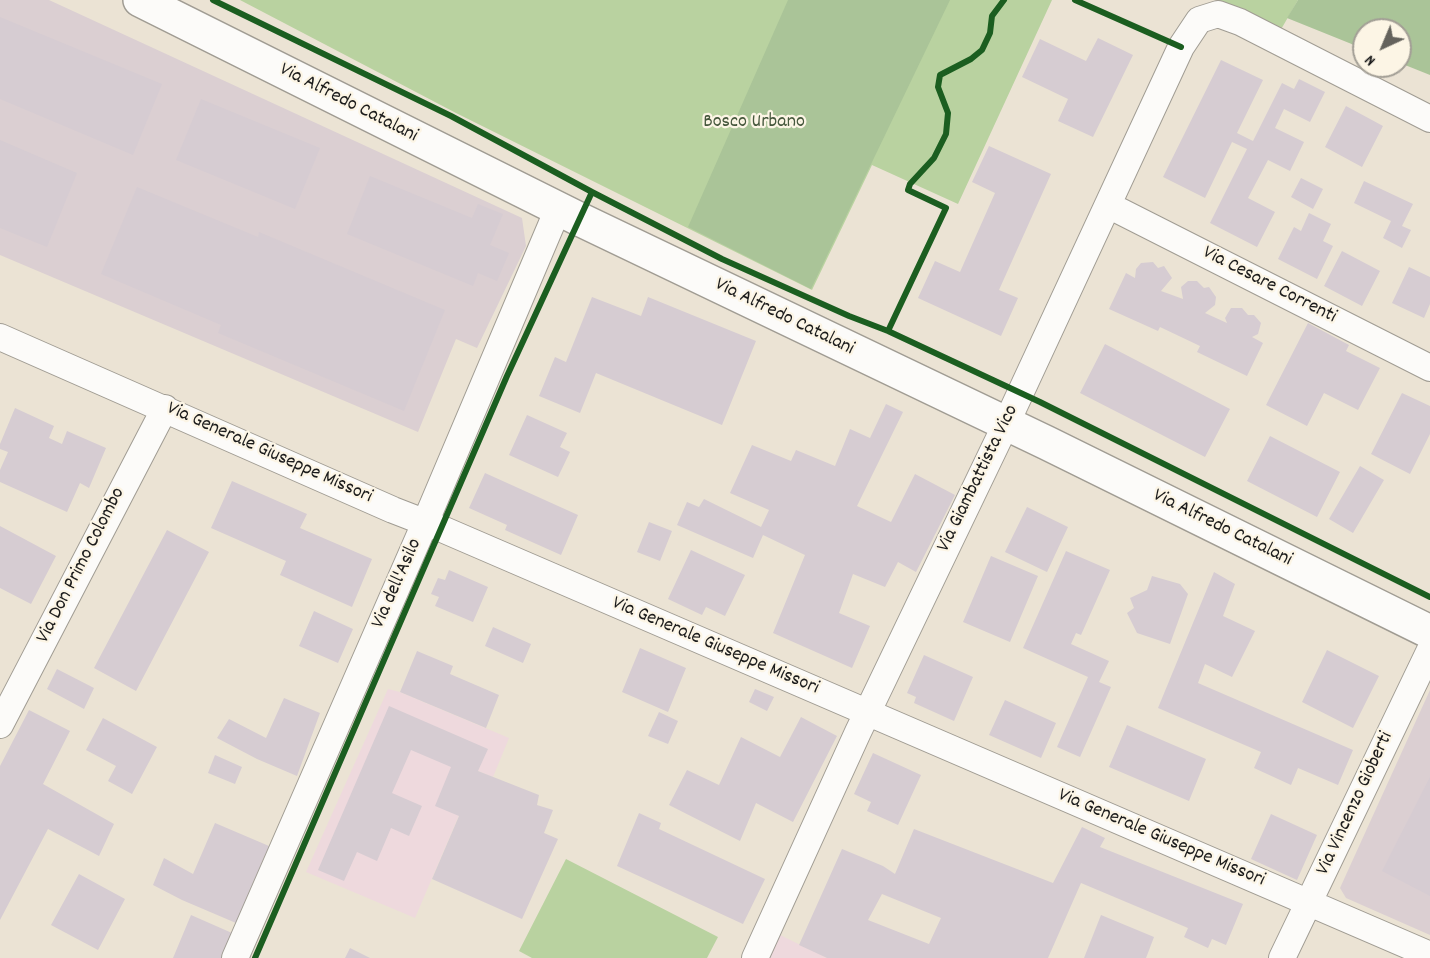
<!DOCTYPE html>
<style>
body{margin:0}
#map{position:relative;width:1430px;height:958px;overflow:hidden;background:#ebe3d4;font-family:Dekko,sans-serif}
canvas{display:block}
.north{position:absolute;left:1352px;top:18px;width:60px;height:60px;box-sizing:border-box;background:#fcf5e5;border:2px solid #a29e95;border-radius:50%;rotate:224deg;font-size:16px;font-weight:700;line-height:24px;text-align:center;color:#1c1c1c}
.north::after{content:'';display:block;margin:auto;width:21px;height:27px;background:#64625c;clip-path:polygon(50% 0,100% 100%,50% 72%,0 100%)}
</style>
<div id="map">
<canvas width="1430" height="958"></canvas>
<div class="north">N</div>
</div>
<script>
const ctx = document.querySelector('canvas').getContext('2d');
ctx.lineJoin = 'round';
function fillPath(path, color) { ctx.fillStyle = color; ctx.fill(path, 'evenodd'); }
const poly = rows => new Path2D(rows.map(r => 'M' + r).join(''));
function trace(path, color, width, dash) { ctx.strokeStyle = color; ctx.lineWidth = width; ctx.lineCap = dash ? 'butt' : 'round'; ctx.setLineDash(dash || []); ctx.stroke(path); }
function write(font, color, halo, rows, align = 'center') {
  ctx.font = font + ' Dekko,sans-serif'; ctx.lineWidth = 4.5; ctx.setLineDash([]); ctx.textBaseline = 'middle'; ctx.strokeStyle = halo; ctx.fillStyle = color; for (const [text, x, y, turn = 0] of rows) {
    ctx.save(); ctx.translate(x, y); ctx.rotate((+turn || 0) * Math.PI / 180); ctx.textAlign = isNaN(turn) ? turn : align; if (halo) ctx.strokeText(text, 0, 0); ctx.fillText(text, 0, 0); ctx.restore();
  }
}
const built = poly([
 [388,689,400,692,509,738,493,777,478,771,415,918,306,872],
 [778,934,827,958,766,958]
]);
const industrial = poly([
 [0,0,49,0,522,218,526,246,477,348,456,339,418,432,0,255],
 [1430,690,1430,935,1346,898,1340,888]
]);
const green = poly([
 [240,0,1052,0,958,204,872,165,812,290,456,113],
 [1217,0,1298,0,1272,45,1211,14],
 [566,859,718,937,707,958,532,958,519,951]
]);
const forest = poly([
 [788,0,950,0,811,289,688,227],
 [1298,0,1430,0,1430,75,1400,63,1400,30,1364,30,1364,49,1287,18]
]);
const building = poly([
 [0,17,162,84,133,155,0,99],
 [1098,38,1133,55,1093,137,1058,121,1068,99,1022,77,1040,39,1086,61],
 [1221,60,1263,80,1237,133,1253,141,1282,83,1294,89,1299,79,1325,92,1310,122,1284,109,1275,128,1304,142,1290,171,1268,160,1248,198,1275,212,1257,247,1210,223,1247,149,1232,142,1205,198,1163,177],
 [201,99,320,148,295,209,176,160],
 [1346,106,1383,126,1362,167,1325,147],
 [0,140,77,173,47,247,0,228],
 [989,146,1051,174,999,290,1018,298,1001,336,918,298,935,261,960,272,995,193,972,182],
 [370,176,472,218,478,204,503,214,490,245,509,253,497,281,478,273,473,286,347,234],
 [1301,178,1323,189,1313,209,1291,197],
 [1364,181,1413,204,1402,226,1411,230,1402,248,1383,238,1391,221,1354,203],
 [137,187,258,237,259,232,445,310,404,411,218,333,221,325,101,274],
 [1309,213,1331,224,1323,241,1333,246,1317,279,1278,259,1294,227,1301,231],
 [1342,251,1380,271,1362,306,1324,286],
 [1153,262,1158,268,1164,266,1172,278,1161,291,1183,299,1181,287,1188,281,1197,281,1204,288,1209,287,1216,297,1215,305,1205,313,1227,323,1225,318,1231,308,1242,308,1248,315,1254,315,1261,323,1258,334,1252,337,1263,343,1247,376,1197,352,1200,346,1160,327,1158,331,1109,309,1126,273,1135,278,1136,269,1141,263],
 [1409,267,1430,277,1430,304,1424,318,1392,303],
 [592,297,641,316,648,297,756,341,722,425,596,373,580,413,539,396,555,357,566,362],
 [1308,323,1349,345,1346,351,1380,368,1358,410,1324,393,1307,426,1266,405],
 [1105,344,1230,409,1205,457,1080,393],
 [1402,393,1430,406,1430,434,1410,474,1371,454],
 [886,404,903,412,857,506,891,522,915,474,955,495,916,572,898,562,885,587,853,574,839,613,870,626,852,668,773,633,805,555,763,535,753,558,677,525,687,502,699,507,704,499,761,527,769,510,730,493,752,445,791,461,796,450,835,466,850,429,870,438],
 [15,408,54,426,49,438,62,444,67,431,106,448,89,488,80,483,67,512,0,482,0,470,8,452,0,449,0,444],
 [527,415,567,433,560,447,570,452,558,477,509,455],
 [1270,436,1340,472,1317,517,1247,481],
 [1360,466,1384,480,1353,533,1329,519],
 [485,473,578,515,561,555,505,530,507,525,469,508],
 [232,481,307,514,300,528,372,559,352,607,280,575,286,561,211,528],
 [1027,507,1068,527,1047,572,1005,552],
 [649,522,672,531,660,561,637,552],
 [0,526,56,556,31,604,0,588],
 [167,530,209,552,136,691,94,668],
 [691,550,745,575,725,616,706,607,702,615,668,599],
 [1066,551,1110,570,1081,635,1076,633,1071,644,1109,661,1099,682,1111,687,1080,757,1057,747,1088,677,1023,648],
 [991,556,1038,576,1010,642,963,622],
 [449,570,488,587,473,622,435,606,439,597,431,594,438,578,445,580],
 [1214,572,1235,584,1223,616,1255,631,1232,677,1205,664,1198,683,1353,750,1338,785,1298,768,1291,785,1254,768,1261,752,1158,708],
 [1152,576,1180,584,1188,594,1170,644,1137,633,1127,613,1134,608,1130,598,1147,590],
 [314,611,353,629,338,663,299,646],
 [493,627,531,644,523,663,485,646],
 [640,648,686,668,668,712,622,692],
 [1327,650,1379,676,1353,728,1302,702],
 [417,651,453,666,450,674,499,695,486,728,400,692],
 [924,655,973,677,954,721,914,703,916,697,907,693],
 [57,669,94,688,84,709,47,689],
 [755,689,774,697,767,711,749,702],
 [284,698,320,713,297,776,257,759,217,738,229,719,266,738],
 [1005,700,1056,723,1041,758,989,735],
 [389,706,488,749,478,771,539,795,537,805,553,810,544,833,558,839,522,919,432,879,459,816,435,806,451,767,411,750,392,793,422,806,409,836,391,828,377,861,357,852,344,881,318,870],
 [29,710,70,731,43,784,114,824,99,856,48,829,0,920,0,766],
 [659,712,678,721,668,744,648,736],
 [801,717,837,736,793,822,756,803,740,841,669,805,687,770,719,785,741,737,780,757],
 [103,718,157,747,132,794,108,781,116,766,86,750],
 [1127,725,1206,759,1189,801,1109,767],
 [873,753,921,775,898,825,867,811,871,802,854,794],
 [215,755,242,767,235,784,208,773],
 [1430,777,1430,896,1382,871],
 [639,813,661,823,659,829,765,879,743,924,617,866],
 [1271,814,1317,835,1297,880,1251,859],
 [215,823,269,846,236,923,182,900,153,885,164,858,193,874],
 [1082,827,1105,838,1100,847,1243,904,1226,945,1212,939,1208,948,1184,937,1188,928,1081,883,1048,958,827,958,799,945,842,849,883,866,895,874,914,829,1053,883],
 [882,894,941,918,929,944,868,920],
 [79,874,125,899,98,950,51,925],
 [191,915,232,933,221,958,173,958],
 [1101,915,1154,937,1146,958,1084,958],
 [350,948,370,958,345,958]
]);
const street = poly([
 [1108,205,1430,368],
 [0,337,393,510,442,529,1430,955],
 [0,725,165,408],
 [235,958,425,523,558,209],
 [755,958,858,732,1006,424,1181,47,1199,20,1218,14,1240,22,1430,119],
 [1282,958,1430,650]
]);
const secondary = poly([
 [140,0,579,219,1047,443,1430,632]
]);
const cycleway = poly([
 [213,0,451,116,592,192,507,376,255,958],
 [1075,0,1181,47],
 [592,192,722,259,849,316,888,331,1040,402,1430,597],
 [888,331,946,208,908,190,910,184,934,158,946,134,948,113,938,87,940,75,971,59,982,50,990,33,992,16,1004,0]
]);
const streetNames = [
 ["Via Alfredo Catalani",348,104,27],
 ["Via Cesare Correnti",1269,286,27],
 ["Via Alfredo Catalani",784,318,26],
 ["Via Generale Giuseppe Missori",269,454,24],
 ["Via Giambattista Vico",979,479,-64],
 ["Via Alfredo Catalani",1222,529,26],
 ["Via Don Primo Colombo",82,566,-63],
 ["Via dell'Asilo",398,584,-66],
 ["Via Generale Giuseppe Missori",715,647,23],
 ["Via Vincenzo Gioberti",1356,804,-65],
 ["Via Generale Giuseppe Missori",1161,839,23]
];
const parkNames = [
 ["Bosco Urbano",754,123]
];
fillPath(built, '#eed9dd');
fillPath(industrial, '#dbcfd2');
fillPath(green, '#b9d2a0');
fillPath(forest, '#aac498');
fillPath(building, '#d6ccd2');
trace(street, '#a09c93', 28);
trace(secondary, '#a09c93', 36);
trace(street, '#fcfbf9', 26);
trace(secondary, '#fcfbf9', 33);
trace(cycleway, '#1b5e20', 6);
write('20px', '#1c1c1c', '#fcf5e5', streetNames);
write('20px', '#45573c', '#fcf5e5', parkNames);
</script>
